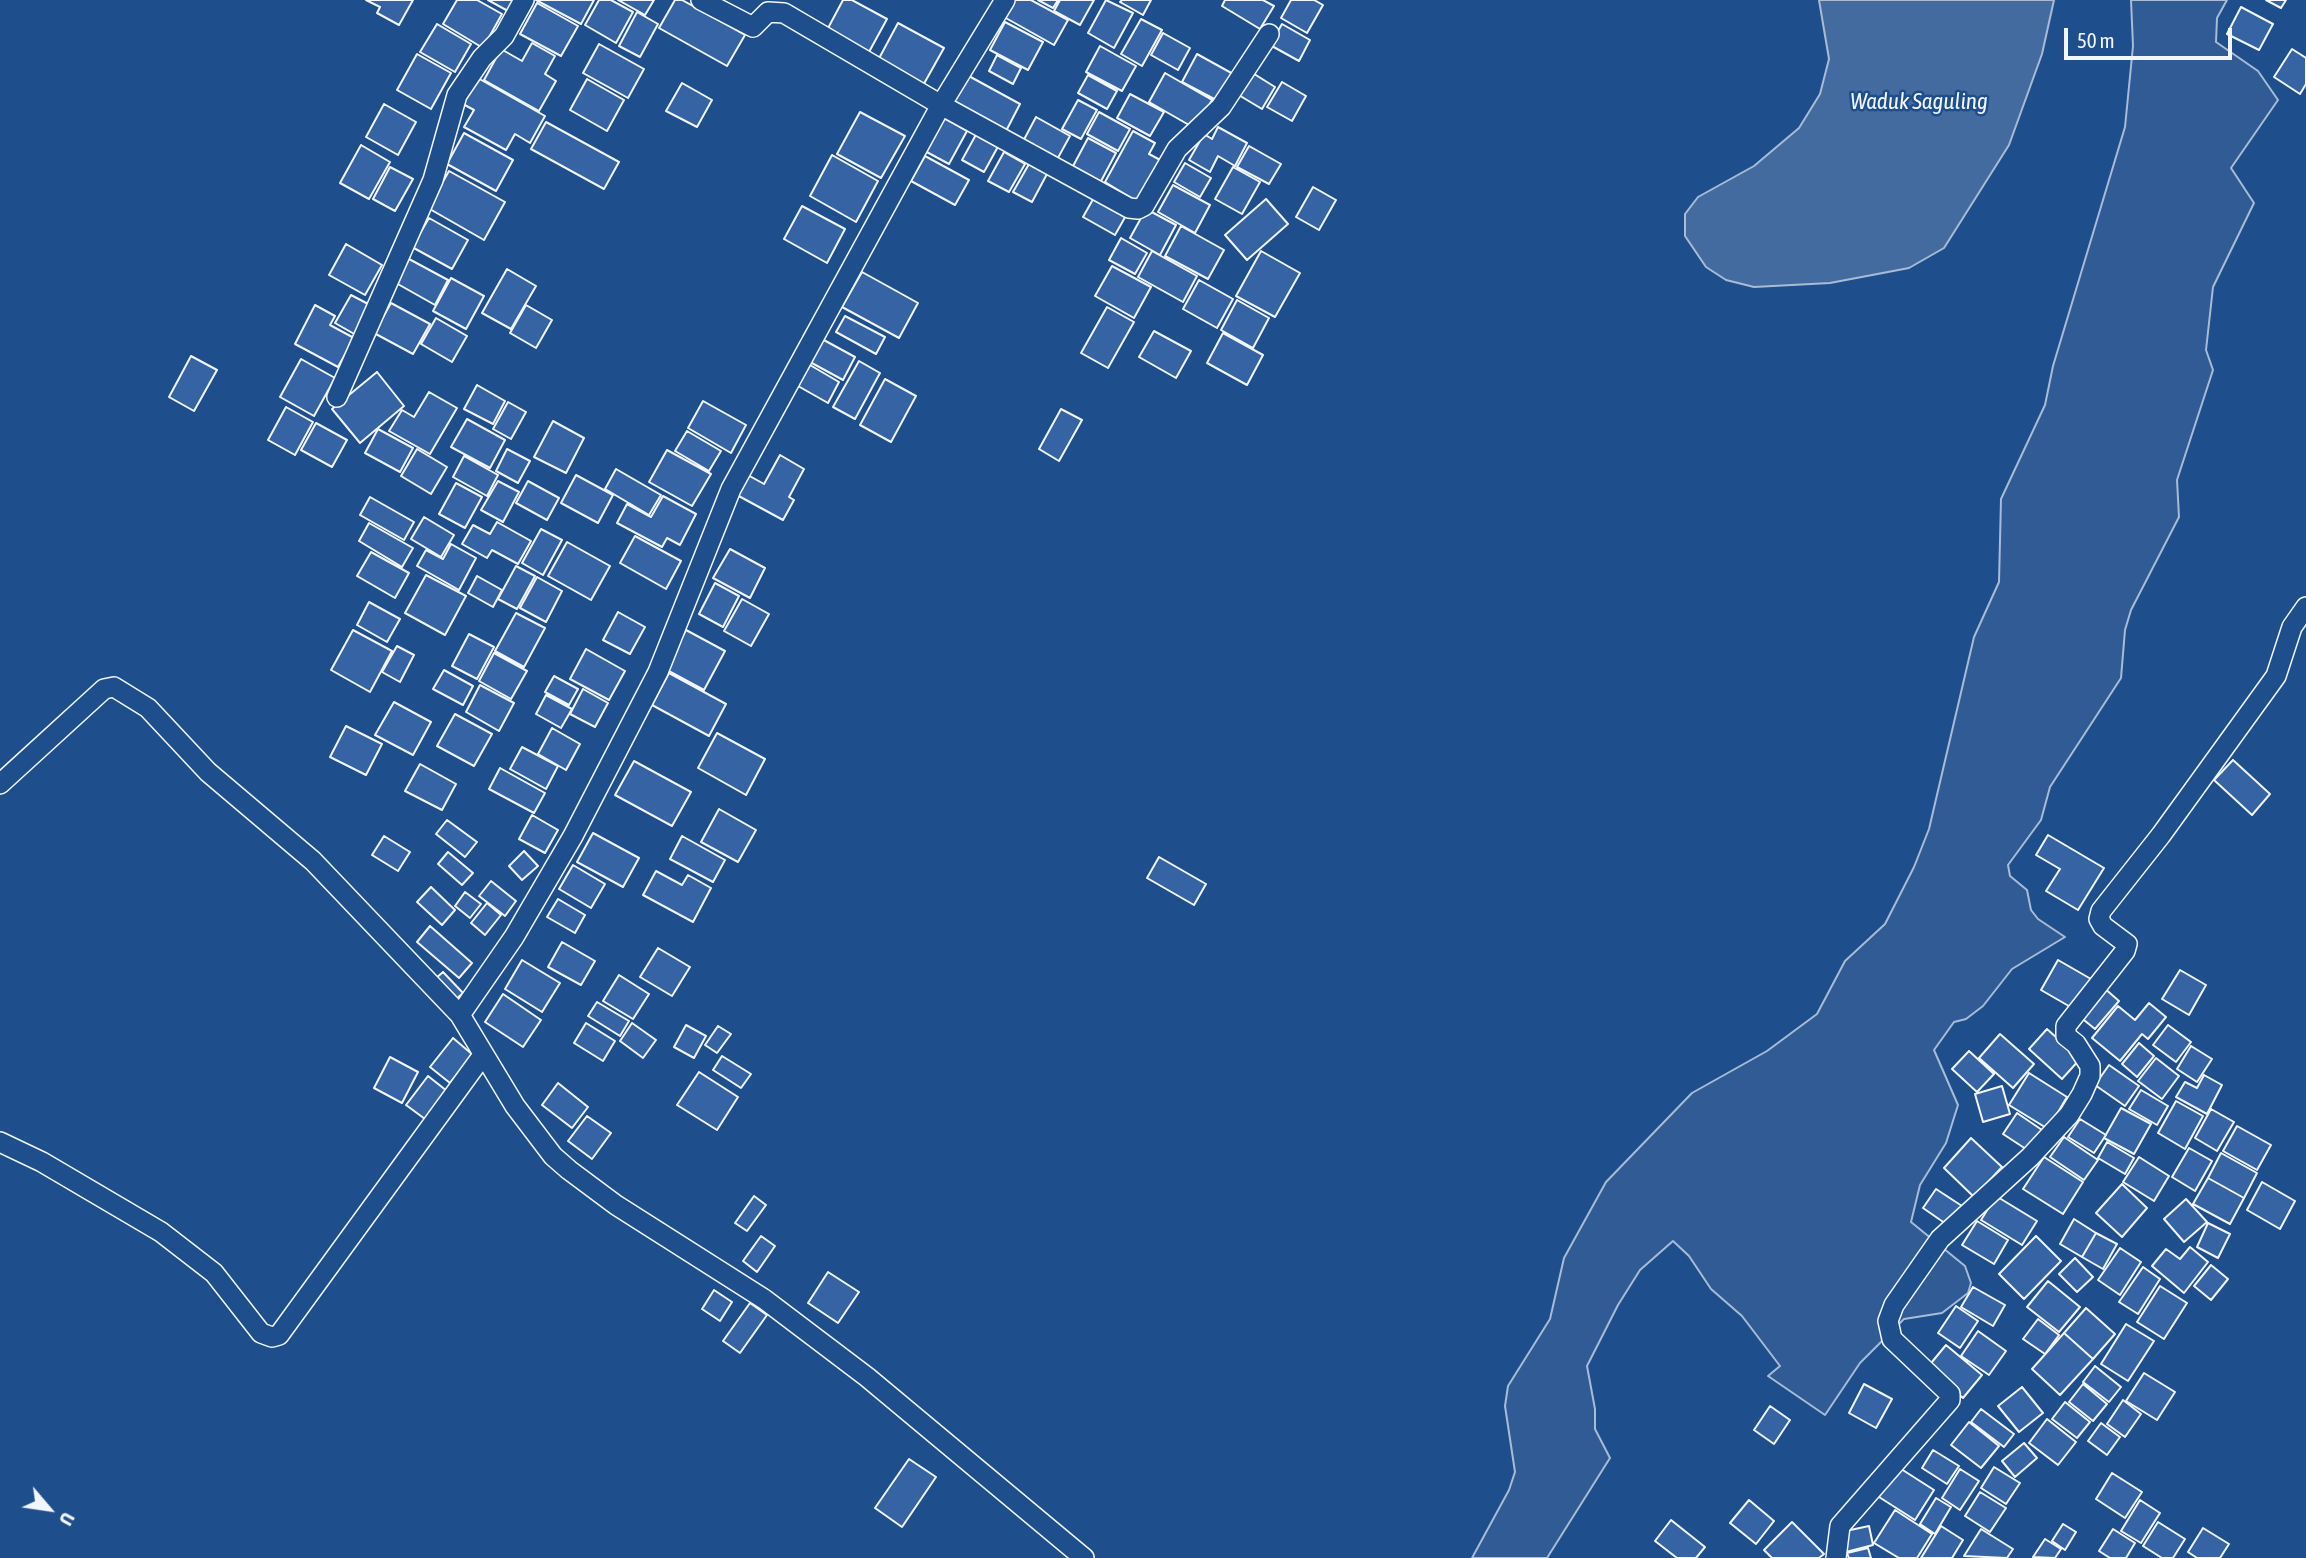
<!DOCTYPE html>
<style>
body{margin:0}
#map{position:relative;width:2306px;height:1558px;overflow:hidden;background:#1f4e8c;font-family:"Asap Condensed",sans-serif}
canvas{display:block}
.north{position:absolute;left:14px;top:1474px;width:70px;height:70px;-webkit-text-stroke:5px #1f4e8c;paint-order:stroke;rotate:119deg;font-size:19px;font-weight:700;line-height:28px;text-align:center;color:#f2f6ff}
.north::after{content:'';display:block;margin:auto;width:24px;height:32px;background:#f2f6ff;clip-path:polygon(50% 0,100% 100%,50% 72%,0 100%)}
.scale{position:absolute;left:2064px;top:28px;width:168px;height:32px;box-sizing:border-box;border:4px solid #f2f6ff;border-top:0;padding-left:9px;font-size:21px;line-height:24px;white-space:nowrap;color:#f2f6ff;-webkit-text-stroke:5px #1f4e8c;paint-order:stroke}
</style>
<div id="map">
<canvas width="2306" height="1558"></canvas>
<div class="north">U</div>
<div class="scale">50 m</div>
</div>
<script>
const ctx = document.querySelector('canvas').getContext('2d');
ctx.lineJoin = 'round';
function fillPath(path, color) { ctx.fillStyle = color; ctx.fill(path, 'evenodd'); }
const poly = rows => new Path2D(rows.map(r => 'M' + r).join(''));
function trace(path, color, width, dash) { ctx.strokeStyle = color; ctx.lineWidth = width; ctx.lineCap = dash ? 'butt' : 'round'; ctx.setLineDash(dash || []); ctx.stroke(path); }
function write(font, color, halo, rows, align = 'center') {
  ctx.font = font + ' "Asap Condensed",sans-serif'; ctx.lineWidth = 5; ctx.setLineDash([]); ctx.textBaseline = 'middle'; ctx.strokeStyle = halo; ctx.fillStyle = color; for (const [text, x, y, turn = 0] of rows) {
    ctx.save(); ctx.translate(x, y); ctx.rotate((+turn || 0) * Math.PI / 180); ctx.textAlign = isNaN(turn) ? turn : align; if (halo) ctx.strokeText(text, 0, 0); ctx.fillText(text, 0, 0); ctx.restore();
  }
}
const green = poly([
 [2131,0,2227,0,2217,18,2216,42,2258,71,2278,100,2231,168,2254,203,2213,287,2206,350,2213,370,2177,480,2179,517,2131,610,2125,630,2121,678,2050,787,2041,820,2008,865,2010,876,2027,890,2031,910,2038,919,2065,937,2012,969,1983,1006,1966,1019,1954,1022,1934,1050,1958,1105,1946,1143,1920,1185,1911,1222,1965,1266,1971,1283,1968,1293,1942,1313,1904,1319,1860,1363,1825,1415,1768,1376,1780,1366,1742,1316,1711,1289,1689,1256,1673,1241,1640,1270,1618,1305,1587,1366,1595,1409,1595,1429,1610,1458,1547,1558,1472,1558,1509,1490,1515,1472,1505,1406,1508,1386,1550,1319,1564,1258,1606,1182,1692,1093,1767,1051,1817,1014,1845,961,1885,924,1914,867,1929,829,1974,637,1999,582,2001,499,2045,405,2053,366,2125,127,2133,46,2131,0]
]);
const water = poly([
 [1819,0,2054,0,2042,54,2009,145,1944,248,1909,268,1830,283,1754,287,1726,280,1706,267,1685,236,1685,214,1698,197,1754,166,1799,128,1820,94,1829,59,1819,0]
]);
const building = poly([
 [366,0,413,0,399,25,377,13,380,7,366,0],
 [457,0,477,0,502,14,483,48,443,24,457,0],
 [488,0,515,0,508,11,488,0],
 [536,0,594,0,581,24,536,0],
 [599,0,611,0,633,12,616,43,585,25,599,0],
 [618,0,654,0,645,15,618,0],
 [675,0,682,0,745,35,727,66,659,28,675,0],
 [843,0,852,0,887,19,869,52,827,30,843,0],
 [1013,0,1031,0,1068,20,1054,45,1004,17,1013,0],
 [1038,0,1058,0,1053,8,1038,0],
 [1060,0,1094,0,1080,25,1054,11,1060,0],
 [1106,0,1133,13,1114,48,1088,33,1106,0],
 [1122,0,1151,0,1143,15,1120,2,1122,0],
 [1225,0,1263,0,1274,6,1260,29,1222,6,1225,0],
 [1291,0,1314,0,1323,5,1307,33,1281,18,1291,0],
 [2266,0,2286,0,2281,8,2266,0],
 [537,3,578,26,561,56,520,34,537,3],
 [2241,7,2273,24,2259,50,2227,34,2241,7],
 [637,12,658,24,640,57,619,46,637,12],
 [1141,19,1162,30,1142,66,1121,54,1141,19],
 [1005,22,1043,42,1028,70,990,50,1005,22],
 [898,23,944,48,921,89,876,64,898,23],
 [437,24,471,44,455,72,420,52,437,24],
 [1282,24,1310,40,1299,61,1270,45,1282,24],
 [1163,33,1190,48,1178,70,1151,55,1163,33],
 [532,43,555,56,545,74,556,81,539,111,484,80,501,49,522,61,532,43],
 [599,44,644,69,628,98,583,73,599,44],
 [1100,46,1136,66,1122,91,1086,72,1100,46],
 [2292,49,2306,58,2306,84,2300,94,2274,77,2292,49],
 [417,54,451,73,431,109,397,90,417,54],
 [1197,54,1235,75,1220,102,1182,82,1197,54],
 [997,55,1021,68,1013,84,989,71,997,55],
 [1251,72,1275,87,1262,109,1237,94,1251,72],
 [1165,73,1212,100,1196,129,1149,102,1165,73],
 [967,75,1020,104,1005,133,951,104,967,75],
 [1088,75,1117,91,1107,109,1078,93,1088,75],
 [476,77,545,116,530,143,515,134,506,150,464,127,474,110,461,103,476,77],
 [587,79,624,100,607,131,570,110,587,79],
 [1282,82,1306,96,1292,121,1267,107,1282,82],
 [682,83,712,100,697,127,666,111,682,83],
 [1130,94,1164,112,1150,136,1117,118,1130,94],
 [1078,100,1097,110,1081,139,1062,129,1078,100],
 [384,104,416,122,398,155,366,137,384,104],
 [860,112,905,136,881,178,837,154,860,112],
 [1099,112,1130,129,1118,151,1087,134,1099,112],
 [942,117,967,131,949,164,923,150,942,117],
 [1036,117,1070,136,1054,165,1020,147,1036,117],
 [546,122,619,162,604,189,531,149,546,122],
 [1218,127,1247,143,1235,166,1218,156,1210,172,1189,160,1204,134,1212,139,1218,127],
 [978,131,1000,143,984,172,962,160,978,131],
 [1133,131,1155,143,1149,154,1164,162,1141,204,1105,182,1133,131],
 [464,133,513,160,496,191,447,164,464,133],
 [1088,138,1116,153,1100,183,1072,168,1088,138],
 [361,145,390,162,369,199,340,183,361,145],
 [1249,146,1281,164,1269,184,1237,167,1249,146],
 [1004,152,1025,164,1009,192,988,181,1004,152],
 [832,155,878,181,856,222,810,196,832,155],
 [925,156,969,180,955,205,911,181,925,156],
 [1185,163,1211,178,1200,197,1174,182,1185,163],
 [1029,164,1047,174,1032,202,1013,192,1029,164],
 [390,167,413,179,395,211,373,199,390,167],
 [1233,167,1260,182,1242,214,1215,199,1233,167],
 [449,171,505,202,484,240,428,208,449,171],
 [1173,185,1210,205,1195,233,1158,212,1173,185],
 [1313,187,1336,200,1319,230,1296,217,1313,187],
 [1096,194,1128,212,1115,235,1083,217,1096,194],
 [1266,199,1288,224,1247,260,1225,235,1266,199],
 [802,206,845,229,827,263,784,239,802,206],
 [1146,209,1176,225,1160,255,1130,238,1146,209],
 [429,218,468,240,452,269,412,247,429,218],
 [1181,226,1224,250,1208,279,1165,256,1181,226],
 [1121,238,1147,253,1135,274,1109,260,1121,238],
 [346,244,382,265,365,295,329,275,346,244],
 [1152,251,1197,276,1183,302,1138,277,1152,251],
 [1261,251,1300,273,1275,317,1236,296,1261,251],
 [409,259,448,280,435,305,396,283,409,259],
 [1112,266,1151,287,1134,318,1095,296,1112,266],
 [507,269,536,286,511,329,482,313,507,269],
 [862,272,918,303,899,338,842,307,862,272],
 [451,278,484,296,466,329,433,311,451,278],
 [1199,280,1233,299,1217,328,1183,309,1199,280],
 [351,295,372,306,356,335,335,323,351,295],
 [1237,300,1269,318,1253,348,1221,330,1237,300],
 [391,303,430,324,413,354,374,333,391,303],
 [315,305,335,316,330,325,354,338,338,367,295,344,315,305],
 [526,305,552,320,536,348,510,333,526,305],
 [1107,307,1134,322,1108,368,1081,353,1107,307],
 [845,316,885,337,876,354,836,332,845,316],
 [436,318,467,336,452,362,421,344,436,318],
 [1154,331,1191,351,1176,378,1139,357,1154,331],
 [1223,333,1263,355,1247,385,1207,363,1223,333],
 [822,339,855,357,843,380,810,362,822,339],
 [191,356,217,370,194,411,169,397,191,356],
 [301,359,335,378,314,416,280,397,301,359],
 [859,361,880,373,855,419,833,407,859,361],
 [810,365,839,382,828,403,798,386,810,365],
 [377,372,404,406,360,443,332,409,377,372],
 [885,379,916,396,891,442,860,425,885,379],
 [477,385,505,401,493,424,464,409,477,385],
 [429,392,457,408,430,454,389,431,402,410,414,417,429,392],
 [703,401,746,425,731,453,688,428,703,401],
 [508,402,526,412,511,439,493,429,508,402],
 [286,407,313,422,295,455,268,440,286,407],
 [1061,409,1082,420,1059,461,1039,449,1061,409],
 [467,419,505,440,490,468,451,447,467,419],
 [553,421,584,438,566,473,534,457,553,421],
 [316,423,347,440,332,467,301,450,316,423],
 [378,429,413,448,400,472,365,453,378,429],
 [687,431,721,451,709,471,675,451,687,431],
 [417,449,447,467,431,494,401,476,417,449],
 [507,449,530,461,518,483,496,471,507,449],
 [667,450,711,474,692,506,649,482,667,450],
 [780,455,804,469,789,497,794,500,783,520,735,494,746,474,764,484,780,455],
 [464,456,498,475,487,496,453,477,464,456],
 [616,469,661,495,649,515,605,489,616,469],
 [576,475,613,495,598,523,561,503,576,475],
 [498,481,519,492,503,522,481,510,498,481],
 [528,481,559,498,547,520,516,503,528,481],
 [456,483,482,497,465,528,439,514,456,483],
 [663,496,696,514,680,545,667,538,662,547,617,523,627,504,651,517,663,496],
 [370,497,414,522,404,540,360,515,370,497],
 [424,517,454,535,441,557,411,539,424,517],
 [497,522,531,541,518,564,492,550,487,558,462,544,473,525,490,534,497,522],
 [369,523,413,548,402,567,359,541,369,523],
 [541,529,562,540,543,575,522,563,541,529],
 [635,536,681,561,666,589,620,563,635,536],
 [567,542,610,566,591,600,548,576,567,542],
 [451,544,476,558,459,590,417,566,426,550,443,559,451,544],
 [730,549,765,568,750,598,713,578,730,549],
 [371,552,409,573,395,598,357,576,371,552],
 [516,566,535,576,517,609,498,599,516,566],
 [426,575,466,596,445,635,405,613,426,575],
 [477,576,502,590,493,607,468,593,477,576],
 [537,577,562,591,546,622,520,608,537,577],
 [715,583,739,596,723,627,699,614,715,583],
 [742,599,769,614,751,646,724,631,742,599],
 [369,602,400,619,387,642,357,625,369,602],
 [618,612,645,627,630,654,603,640,618,612],
 [516,613,545,628,524,667,495,651,516,613],
 [353,630,392,651,370,692,331,670,353,630],
 [686,630,725,651,704,690,665,669,686,630],
 [469,634,494,647,477,679,452,666,469,634],
 [397,646,414,655,400,682,382,672,397,646],
 [586,649,625,671,609,700,570,679,586,649],
 [494,653,527,671,511,699,479,681,494,653],
 [444,670,473,686,463,705,433,689,444,670],
 [669,673,726,704,709,736,652,705,669,673],
 [554,676,578,689,569,705,545,692,554,676],
 [480,685,514,703,499,731,466,712,480,685],
 [583,689,608,703,595,727,570,714,583,689],
 [546,695,572,709,561,728,536,714,546,695],
 [394,702,431,722,413,755,375,735,394,702],
 [455,714,492,734,474,766,437,746,455,714],
 [346,726,382,744,366,775,330,757,346,726],
 [552,728,580,744,566,770,538,754,552,728],
 [717,733,765,759,746,795,698,768,717,733],
 [522,747,558,766,546,789,510,769,522,747],
 [2233,760,2270,794,2252,815,2214,780,2233,760],
 [634,761,691,792,672,826,615,795,634,761],
 [420,764,456,784,442,810,405,791,420,764],
 [500,768,545,793,534,813,489,789,500,768],
 [719,809,756,830,738,862,701,842,719,809],
 [532,815,558,830,545,853,519,839,532,815],
 [447,820,477,842,465,857,436,834,447,820],
 [593,833,639,858,623,887,577,862,593,833],
 [2048,835,2104,868,2078,910,2046,891,2060,869,2036,855,2048,835],
 [384,836,410,852,398,871,372,855,384,836],
 [682,836,725,860,713,882,670,859,682,836],
 [524,851,538,866,522,880,509,866,524,851],
 [448,852,473,873,462,885,438,864,448,852],
 [1159,857,1206,884,1194,905,1147,878,1159,857],
 [573,865,605,884,591,908,559,889,573,865],
 [656,871,682,885,688,875,711,888,693,922,643,895,656,871],
 [491,881,516,901,505,916,479,896,491,881],
 [431,887,455,910,442,925,417,902,431,887],
 [465,892,481,904,470,918,455,906,465,892],
 [558,899,585,915,575,933,547,917,558,899],
 [487,903,501,915,485,935,471,923,487,903],
 [430,926,472,963,459,978,417,942,430,926],
 [562,942,595,961,581,985,548,967,562,942],
 [658,948,690,967,672,996,640,977,658,948],
 [522,960,560,983,542,1012,505,989,522,960],
 [2058,960,2091,979,2074,1009,2041,990,2058,960],
 [2180,970,2206,985,2189,1015,2162,999,2180,970],
 [443,972,463,993,455,1000,435,979,443,972],
 [619,975,649,994,633,1019,603,1001,619,975],
 [2103,987,2119,1001,2095,1029,2079,1016,2103,987],
 [503,994,541,1020,523,1047,485,1022,503,994],
 [597,1002,629,1021,620,1036,588,1016,597,1002],
 [2149,1003,2166,1017,2148,1039,2142,1034,2120,1061,2092,1038,2118,1006,2135,1020,2149,1003],
 [586,1023,615,1041,603,1061,574,1043,586,1023],
 [632,1023,656,1040,643,1058,620,1041,632,1023],
 [686,1025,706,1036,694,1058,674,1047,686,1025],
 [2168,1025,2191,1042,2176,1062,2153,1045,2168,1025],
 [718,1026,731,1034,717,1053,705,1045,718,1026],
 [2047,1029,2080,1059,2062,1079,2029,1049,2047,1029],
 [2000,1034,2034,1064,2013,1088,1979,1058,2000,1034],
 [453,1038,473,1055,450,1083,430,1067,453,1038],
 [2139,1043,2154,1056,2137,1077,2122,1064,2139,1043],
 [2191,1046,2212,1059,2197,1082,2177,1069,2191,1046],
 [1969,1051,1994,1074,1977,1092,1952,1069,1969,1051],
 [722,1056,751,1074,741,1088,713,1070,722,1056],
 [390,1057,418,1072,402,1103,374,1088,390,1057],
 [2156,1058,2179,1076,2162,1099,2138,1081,2156,1058],
 [2109,1065,2139,1086,2125,1106,2095,1085,2109,1065],
 [699,1072,738,1097,717,1130,677,1105,699,1072],
 [2029,1073,2067,1097,2048,1129,2009,1105,2029,1073],
 [2204,1075,2222,1085,2207,1114,2176,1097,2185,1082,2197,1088,2204,1075],
 [428,1076,447,1091,425,1119,406,1105,428,1076],
 [558,1083,588,1107,572,1128,542,1105,558,1083],
 [2002,1086,2010,1114,1983,1122,1975,1094,2002,1086],
 [2141,1090,2168,1106,2157,1125,2129,1109,2141,1090],
 [2176,1101,2203,1116,2185,1149,2158,1133,2176,1101],
 [2121,1108,2151,1124,2134,1154,2104,1138,2121,1108],
 [2211,1109,2234,1122,2217,1151,2195,1138,2211,1109],
 [2017,1113,2045,1132,2032,1153,2003,1134,2017,1113],
 [587,1116,611,1133,592,1159,568,1141,587,1116],
 [2080,1119,2106,1135,2094,1153,2068,1137,2080,1119],
 [2237,1126,2271,1145,2257,1170,2223,1151,2237,1126],
 [2064,1137,2098,1160,2084,1180,2050,1157,2064,1137],
 [1971,1138,2002,1167,1974,1197,1944,1168,1971,1138],
 [2107,1142,2134,1158,2125,1174,2098,1158,2107,1142],
 [2189,1148,2212,1161,2195,1191,2172,1177,2189,1148],
 [2221,1153,2257,1173,2244,1198,2208,1178,2221,1153],
 [2044,1157,2083,1182,2063,1214,2023,1189,2044,1157],
 [2139,1157,2169,1176,2154,1201,2123,1182,2139,1157],
 [2208,1178,2244,1198,2230,1224,2193,1204,2208,1178],
 [2262,1182,2295,1201,2280,1229,2247,1210,2262,1182],
 [2122,1184,2147,1208,2122,1237,2096,1213,2122,1184],
 [1936,1189,1962,1206,1949,1226,1923,1208,1936,1189],
 [754,1196,766,1205,747,1231,735,1223,754,1196],
 [1996,1196,2037,1221,2022,1245,1981,1220,1996,1196],
 [2186,1199,2207,1222,2184,1242,2164,1219,2186,1199],
 [2074,1219,2096,1233,2082,1257,2060,1244,2074,1219],
 [1977,1221,2008,1240,1994,1264,1962,1245,1977,1221],
 [2208,1223,2230,1234,2218,1258,2197,1247,2208,1223],
 [2096,1233,2117,1244,2103,1269,2082,1257,2096,1233],
 [761,1236,775,1246,757,1272,743,1261,761,1236],
 [2036,1236,2061,1261,2024,1299,1999,1274,2036,1236],
 [2190,1247,2208,1262,2184,1293,2152,1266,2166,1249,2180,1259,2190,1247],
 [2120,1248,2141,1262,2120,1295,2098,1280,2120,1248],
 [2075,1258,2093,1277,2077,1292,2059,1274,2075,1258],
 [2211,1265,2228,1279,2211,1300,2194,1286,2211,1265],
 [2143,1267,2160,1279,2138,1314,2119,1302,2143,1267],
 [828,1272,859,1292,838,1323,808,1303,828,1272],
 [2048,1281,2080,1307,2059,1332,2027,1307,2048,1281],
 [2160,1286,2187,1303,2164,1339,2137,1322,2160,1286],
 [1973,1287,2005,1305,1993,1326,1961,1307,1973,1287],
 [714,1290,732,1302,720,1321,702,1309,714,1290],
 [750,1303,767,1315,740,1353,723,1341,750,1303],
 [1956,1306,1978,1321,1960,1348,1938,1333,1956,1306],
 [2086,1308,2115,1334,2093,1359,2064,1333,2086,1308],
 [2038,1319,2059,1335,2045,1354,2023,1339,2038,1319],
 [2126,1324,2154,1341,2128,1381,2101,1364,2126,1324],
 [1978,1331,2006,1351,1989,1375,1961,1356,1978,1331],
 [2064,1333,2093,1359,2060,1395,2032,1369,2064,1333],
 [1946,1345,1982,1375,1963,1398,1927,1368,1946,1345],
 [2095,1366,2121,1387,2109,1402,2083,1382,2095,1366],
 [2144,1373,2175,1392,2157,1420,2126,1401,2144,1373],
 [1864,1384,1892,1399,1876,1428,1849,1413,1864,1384],
 [2083,1384,2107,1404,2093,1421,2069,1402,2083,1384],
 [2022,1387,2043,1413,2019,1432,1998,1406,2022,1387],
 [2123,1400,2141,1414,2125,1437,2107,1424,2123,1400],
 [2065,1402,2090,1422,2077,1438,2052,1419,2065,1402],
 [1770,1406,1790,1420,1774,1444,1754,1430,1770,1406],
 [1981,1409,2014,1434,2004,1447,1971,1422,1981,1409],
 [2047,1419,2076,1442,2058,1465,2029,1443,2047,1419],
 [1969,1422,1999,1446,1981,1468,1951,1445,1969,1422],
 [2101,1423,2120,1437,2107,1455,2088,1441,2101,1423],
 [2024,1443,2037,1458,2015,1477,2002,1461,2024,1443],
 [1933,1450,1959,1466,1947,1484,1922,1468,1933,1450],
 [909,1459,936,1477,902,1527,875,1508,909,1459],
 [1898,1467,1934,1490,1915,1520,1879,1497,1898,1467],
 [1994,1467,2020,1483,2006,1504,1981,1488,1994,1467],
 [1960,1469,1979,1481,1960,1510,1942,1498,1960,1469],
 [2112,1473,2142,1492,2125,1518,2096,1499,2112,1473],
 [1980,1492,2006,1508,1990,1532,1965,1516,1980,1492],
 [1936,1498,1951,1507,1935,1534,1920,1524,1936,1498],
 [1749,1500,1774,1521,1756,1544,1730,1523,1749,1500],
 [2140,1500,2160,1513,2141,1543,2121,1531,2140,1500],
 [1895,1510,1932,1534,1917,1558,1899,1558,1874,1543,1895,1510],
 [1671,1520,1705,1547,1696,1558,1677,1558,1655,1541,1671,1520],
 [1792,1522,1824,1554,1819,1558,1772,1558,1764,1550,1792,1522],
 [2158,1522,2185,1539,2173,1558,2162,1558,2143,1546,2158,1522],
 [2063,1524,2076,1532,2065,1550,2052,1541,2063,1524],
 [1869,1526,1873,1545,1846,1552,1841,1532,1869,1526],
 [1941,1526,1963,1540,1952,1558,1921,1558,1941,1526],
 [2203,1528,2229,1544,2220,1558,2197,1558,2188,1552,2203,1528],
 [1981,1529,2013,1549,2007,1558,1964,1556,1981,1529],
 [2113,1529,2135,1543,2126,1558,2110,1558,2099,1551,2113,1529],
 [2045,1539,2061,1549,2055,1558,2033,1557,2045,1539],
 [1868,1548,1871,1558,1849,1558,1847,1553,1868,1548]
]);
const street = poly([
 [701,0,753,27,768,12,784,13,941,105,1129,208,1138,209,1144,206,1177,149,1221,107,1269,34],
 [1005,0,941,105,731,489,658,672,573,836,514,937,460,1015,515,1106,553,1156,569,1170,616,1205,764,1299,867,1377,1084,1558],
 [337,397,433,180,457,95,482,58,504,36,524,0],
 [0,784,104,689,114,687,148,708,208,772,313,861,460,1015],
 [0,1142,42,1162,161,1232,214,1273,261,1333,272,1337,279,1335,483,1055],
 [1836,1558,1840,1526,1950,1400,1950,1394,1892,1339,1888,1321,1894,1305,1940,1239,2030,1157,2069,1115,2082,1094,2090,1076,2090,1066,2076,1044,2066,1036,2066,1026,2125,951,2127,944,2103,926,2099,919,2101,911,2161,835,2276,676,2292,627,2306,607]
]);
const waterNames = [
 ["Waduk Saguling",1919,102]
];
fillPath(green, '#305b95');
trace(green, '#a8bbd7', 2);
fillPath(water, '#446ba0');
trace(water, '#a8bbd7', 2);
fillPath(building, '#3563a3');
trace(building, '#f2f6ff', 2);
trace(street, '#f2f6ff', 22);
trace(street, '#1f4e8c', 19);
write('italic 23px', '#f2f6ff', '#1f4e8c', waterNames);
</script>
